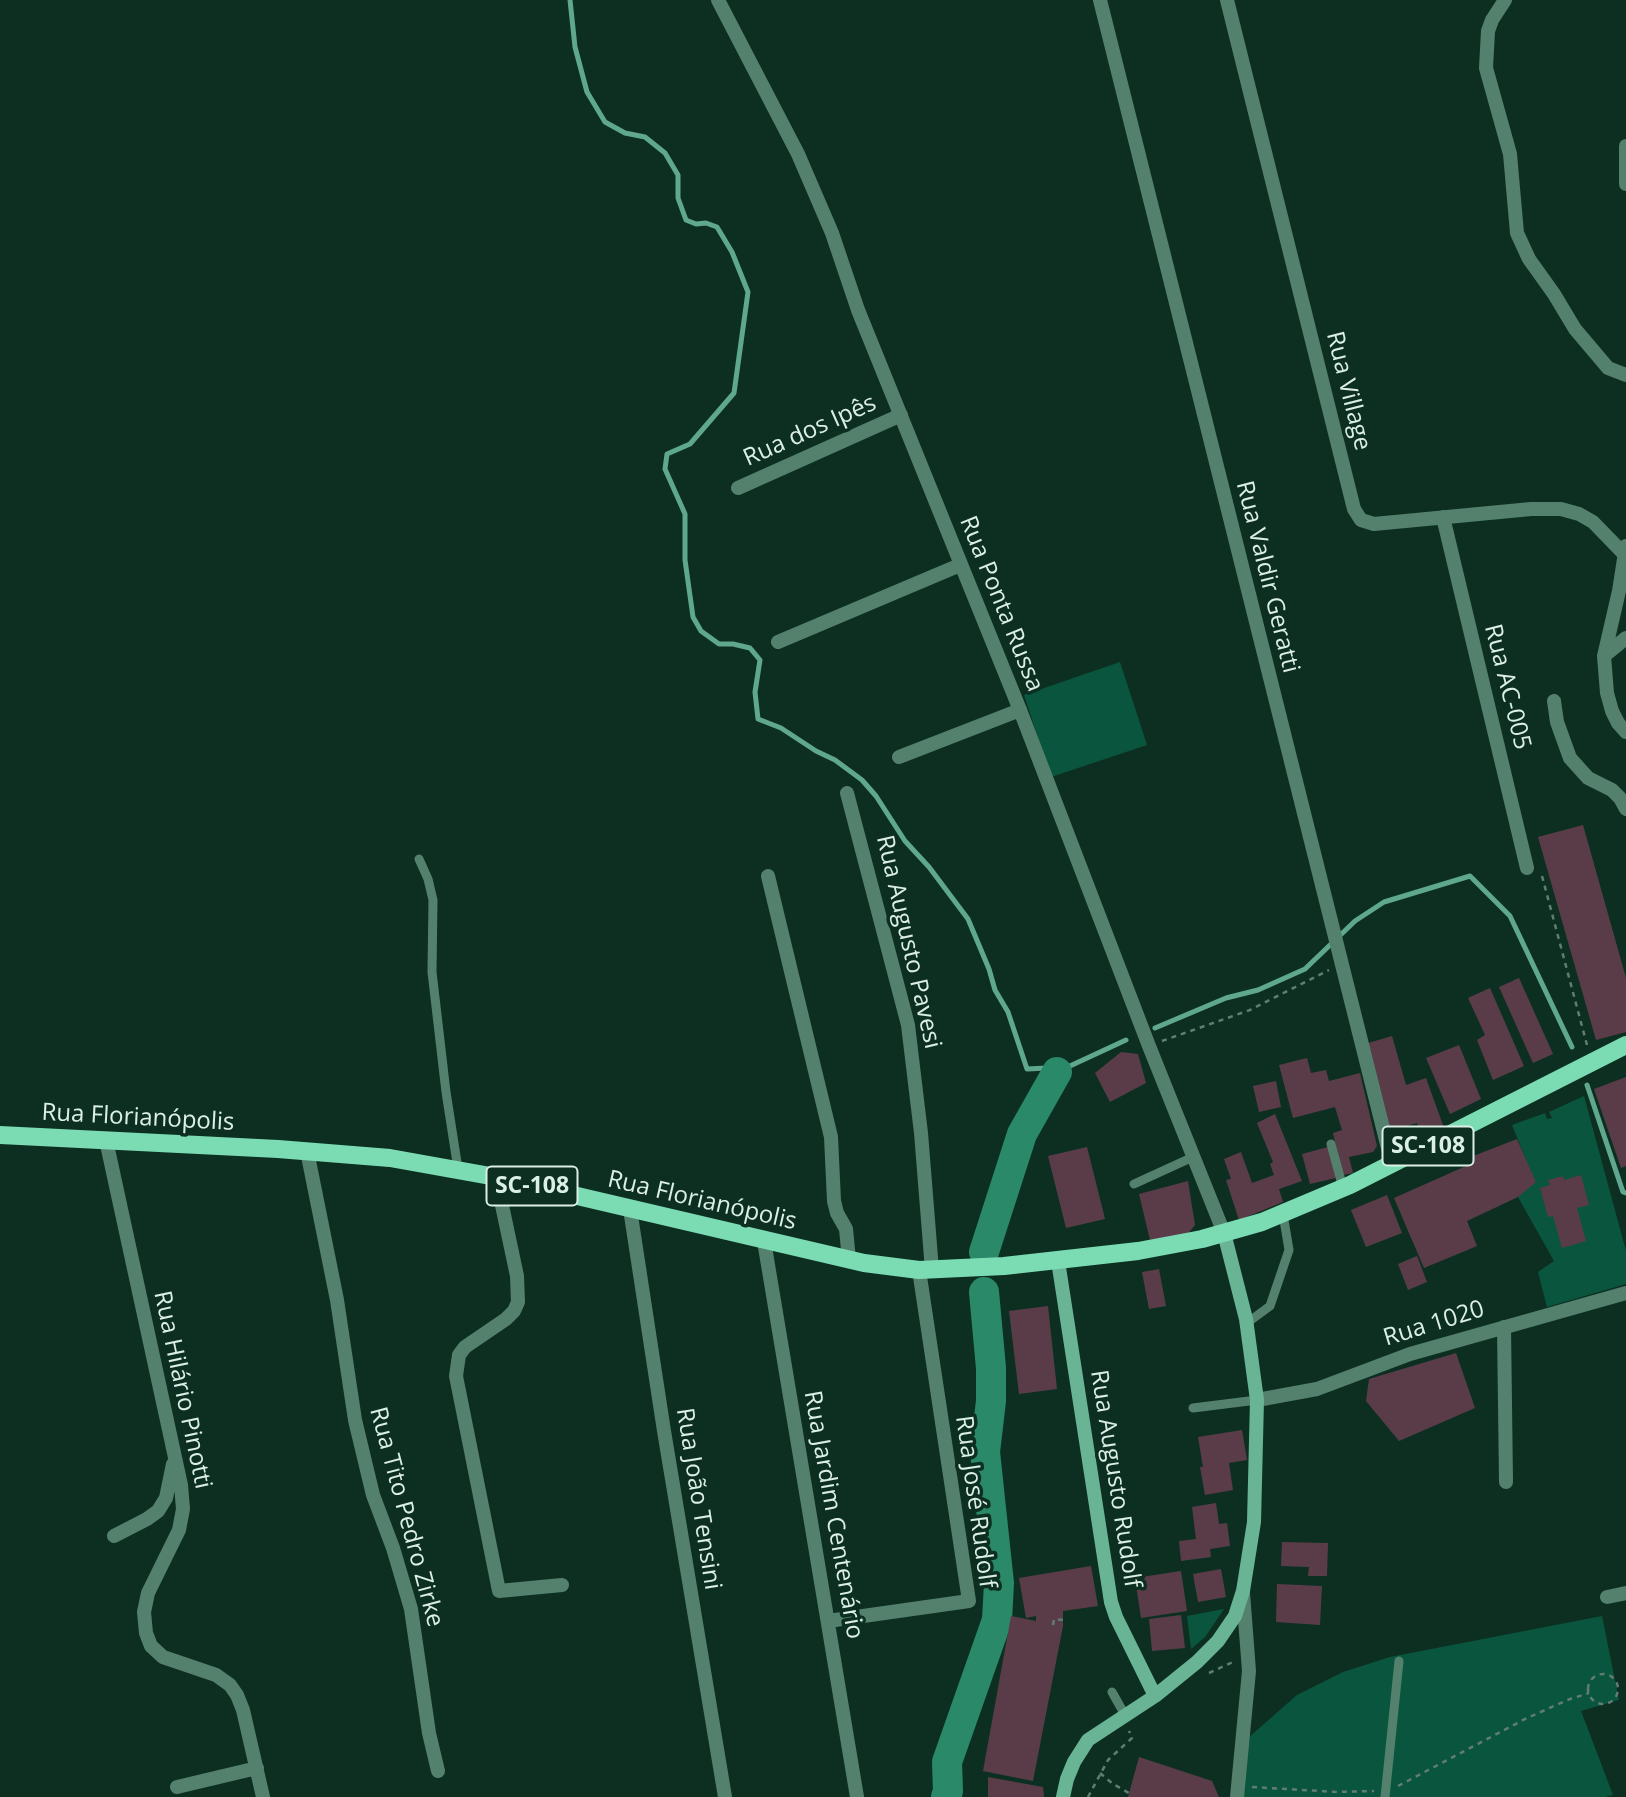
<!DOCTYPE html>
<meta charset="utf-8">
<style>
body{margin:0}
canvas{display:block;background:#0c2f22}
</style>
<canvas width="1626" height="1797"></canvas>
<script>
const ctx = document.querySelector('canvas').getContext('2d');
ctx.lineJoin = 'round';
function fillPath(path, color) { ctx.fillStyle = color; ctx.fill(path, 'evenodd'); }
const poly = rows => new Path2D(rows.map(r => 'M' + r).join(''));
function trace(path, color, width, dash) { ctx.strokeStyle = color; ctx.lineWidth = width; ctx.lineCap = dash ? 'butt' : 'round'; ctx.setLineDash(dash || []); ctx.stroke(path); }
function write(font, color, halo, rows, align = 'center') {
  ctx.font = font + ' "Open Sans",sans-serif'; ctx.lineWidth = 7; ctx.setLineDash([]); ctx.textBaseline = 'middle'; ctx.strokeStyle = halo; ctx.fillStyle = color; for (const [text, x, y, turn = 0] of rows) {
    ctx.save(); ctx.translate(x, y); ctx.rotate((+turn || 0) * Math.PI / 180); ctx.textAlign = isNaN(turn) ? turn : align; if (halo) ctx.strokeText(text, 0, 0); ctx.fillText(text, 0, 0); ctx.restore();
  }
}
const green = poly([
 [1120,662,1147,745,1051,777,1024,695],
 [1584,1096,1626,1251,1626,1284,1547,1307,1538,1272,1554,1261,1518,1197,1535,1182,1512,1125,1545,1113,1547,1119,1552,1118,1549,1112],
 [1224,1609,1205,1637,1191,1649,1187,1616],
 [1602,1616,1619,1700,1581,1711,1613,1795,1605,1797,1243,1797,1248,1738,1297,1695,1343,1672,1390,1657]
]);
const stream = poly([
 [570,0,575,47,587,92,605,122,625,133,645,137,665,153,678,175,678,198,686,220,696,224,706,223,717,227,732,252,748,292,734,393,690,444,667,454,665,469,685,514,685,560,693,617,701,631,719,644,733,644,750,648,760,660,755,692,758,719,781,728,816,751,835,760,862,780,876,796,905,841,929,867,968,919,989,969,995,990,1008,1012,1027,1069,1047,1068,1057,1072,1126,1040],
 [1155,1028,1226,998,1258,990,1305,969,1355,921,1384,902,1470,876,1510,916,1572,1047],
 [1587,1085,1623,1192,1626,1193]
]);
const river = poly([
 [984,1252,1022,1134,1057,1072],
 [946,1797,948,1791,947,1762,997,1620,999,1583,985,1452,991,1401,991,1368,984,1292]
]);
const building = poly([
 [1583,825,1626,978,1626,1032,1596,1040,1538,837],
 [1519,978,1553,1054,1533,1063,1499,987],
 [1490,988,1524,1066,1493,1080,1477,1040,1485,1035,1468,998],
 [1392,1036,1406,1085,1426,1078,1444,1128,1421,1137,1417,1123,1390,1131,1365,1044],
 [1459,1045,1481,1099,1450,1114,1426,1058],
 [1121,1052,1138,1054,1146,1083,1110,1102,1095,1073],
 [1307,1058,1311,1073,1326,1070,1329,1081,1360,1073,1377,1146,1373,1152,1349,1157,1353,1173,1343,1175,1333,1133,1342,1130,1335,1107,1293,1118,1279,1065],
 [1626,1077,1626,1166,1621,1168,1594,1089],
 [1276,1081,1281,1107,1259,1112,1253,1086],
 [1275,1114,1302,1181,1279,1189,1283,1202,1239,1220,1226,1180,1231,1179,1224,1159,1241,1152,1252,1183,1274,1175,1270,1164,1273,1162,1257,1123],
 [1517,1139,1536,1182,1518,1197,1467,1221,1477,1246,1424,1268,1394,1198,1466,1166,1463,1160],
 [1087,1147,1105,1219,1066,1228,1048,1156],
 [1328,1147,1336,1178,1310,1184,1302,1154],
 [1581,1175,1589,1205,1577,1208,1586,1241,1562,1248,1553,1216,1548,1217,1540,1188,1550,1185,1548,1180,1563,1176,1564,1180],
 [1188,1181,1195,1225,1186,1236,1150,1240,1139,1194],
 [1387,1195,1402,1233,1366,1247,1351,1210],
 [1417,1256,1427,1282,1408,1290,1398,1264],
 [1159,1269,1166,1306,1149,1309,1142,1272],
 [1048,1306,1057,1389,1019,1394,1009,1311],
 [1456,1353,1475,1408,1399,1441,1366,1401,1369,1379],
 [1242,1430,1247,1460,1229,1463,1233,1490,1205,1495,1200,1467,1203,1467,1198,1437],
 [1216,1503,1219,1524,1227,1523,1230,1546,1210,1549,1211,1557,1181,1561,1179,1541,1196,1539,1192,1507],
 [1282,1542,1328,1543,1327,1576,1308,1576,1309,1567,1281,1566],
 [1091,1566,1098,1606,1063,1611,1063,1626,1033,1781,983,1771,1011,1616,1036,1621,1036,1616,1026,1618,1019,1578],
 [1221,1569,1226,1597,1198,1602,1193,1574],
 [1181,1571,1187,1611,1141,1618,1135,1578],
 [1277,1584,1322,1586,1320,1625,1276,1622],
 [1181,1615,1185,1648,1152,1651,1149,1619],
 [1139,1757,1212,1781,1219,1797,1128,1797],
 [988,1777,1043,1787,1044,1797,988,1797]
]);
const path = poly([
 [1542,876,1587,1045],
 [1162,1041,1250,1010,1329,970],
 [1053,1625,1054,1619,1063,1620],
 [1209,1673,1235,1661],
 '1588 1689a15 15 0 1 1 30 0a15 15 0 1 1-30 0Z',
 [1100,1773,1113,1784,1129,1793],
 [1398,1786,1527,1718,1570,1699,1589,1693],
 [1252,1787,1337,1792,1374,1791],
 [1088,1797,1108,1760,1132,1738,1129,1731]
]);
const service = poly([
 [419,859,428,879,433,900,432,972,446,1092,458,1169],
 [1331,1144,1343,1188],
 [1134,1184,1193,1157],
 [1247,1323,1270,1306,1289,1250,1283,1214],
 [1193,1408,1257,1400],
 [1112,1692,1125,1715],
 [1385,1797,1399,1661]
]);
const minor = poly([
 [1100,0,1392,1164],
 [1227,0,1354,509,1361,520,1374,524,1531,509,1561,509,1579,514,1593,522,1624,554],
 [1505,0,1492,20,1488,31,1486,68,1510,154,1517,233,1529,259,1554,294,1575,329,1608,368,1626,375],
 [1626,146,1626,184],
 [738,488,901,415],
 [1443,517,1527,868],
 [1626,546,1619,591,1604,656,1607,693,1612,711,1618,723,1626,732],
 [778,642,960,565],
 [1604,656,1626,638],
 [1554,701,1557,722,1570,758,1588,778,1612,790,1620,798,1626,809],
 [899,757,1020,710],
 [847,793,908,1025,921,1133,932,1270],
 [768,876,831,1137,834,1201,837,1213,846,1229,849,1260],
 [106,1140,181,1485,183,1509,179,1530,148,1593,144,1612,146,1633,151,1646,163,1657,216,1675,230,1685,237,1695,243,1710,263,1797],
 [307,1151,337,1300,355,1420,373,1495,393,1548,411,1609,429,1733,438,1771],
 [496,1177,517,1276,518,1302,514,1311,506,1319,465,1347,459,1355,456,1376,499,1591,562,1585],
 [630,1209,664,1431,725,1797],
 [764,1241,857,1797],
 [1504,1327,1506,1482],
 [1257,1400,1317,1389,1410,1354,1626,1293],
 [114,1536,147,1519,158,1511,166,1498,173,1464],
 [1607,1597,1626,1593],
 [828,1621,969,1601,919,1270],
 [177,1787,257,1768],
 [1237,1797,1249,1671,1243,1593]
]);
const tertiary = poly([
 [718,0,798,154,832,233,858,310,1020,710,1149,1046,1224,1233]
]);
const secondary = poly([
 [1058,1261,1111,1602,1116,1617,1155,1696],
 [1063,1797,1067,1779,1074,1762,1088,1740,1155,1696,1197,1662,1218,1641,1235,1616,1243,1591,1254,1522,1257,1400,1246,1319,1224,1233]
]);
const primary = poly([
 [0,1135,278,1149,390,1158,496,1177,864,1263,919,1270,1004,1266,1138,1251,1202,1239,1262,1222,1350,1185,1626,1045]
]);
const shields = [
 [1428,1146,91],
 [532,1186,91]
];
const shieldNames = [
 ["SC-108",1428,1146],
 ["SC-108",532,1186]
];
const streetNames = [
 ["Rua Village",1348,391,76],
 ["Rua dos Ipês",810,431,-24],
 ["Rua Valdir Geratti",1267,577,76],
 ["Rua Ponta Russa",1001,604,68],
 ["Rua AC-005",1507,687,76],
 ["Rua Augusto Pavesi",908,942,77],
 ["Rua Florianópolis",138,1118,3],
 ["Rua Florianópolis",702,1201,13],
 ["Rua 1020",1434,1324,-17],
 ["Rua Hilário Pinotti",182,1390,78],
 ["Rua Augusto Rudolf",1115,1479,81],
 ["Rua João Tensini",698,1499,81],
 ["Rua José Rudolf",975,1502,82],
 ["Rua Jardim Centenário",833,1515,80],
 ["Rua Tito Pedro Zirke",406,1517,75]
];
fillPath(green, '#0a553d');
trace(stream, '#5fa88e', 5);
trace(river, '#2a8968', 30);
fillPath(building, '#5a3c49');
trace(path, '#617d72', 2.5, [5, 5]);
trace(service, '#54816e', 9);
trace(minor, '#54816e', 14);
trace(tertiary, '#54816e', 14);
trace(secondary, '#6ab496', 14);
trace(primary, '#7bdcb4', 18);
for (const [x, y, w] of shields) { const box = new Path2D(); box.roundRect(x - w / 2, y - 19.5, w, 39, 5); ctx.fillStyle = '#0c2f22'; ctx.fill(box); trace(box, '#dcefe6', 2); }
write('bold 23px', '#dcefe6', null, shieldNames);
write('24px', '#dcefe6', '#0c2f22', streetNames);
</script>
